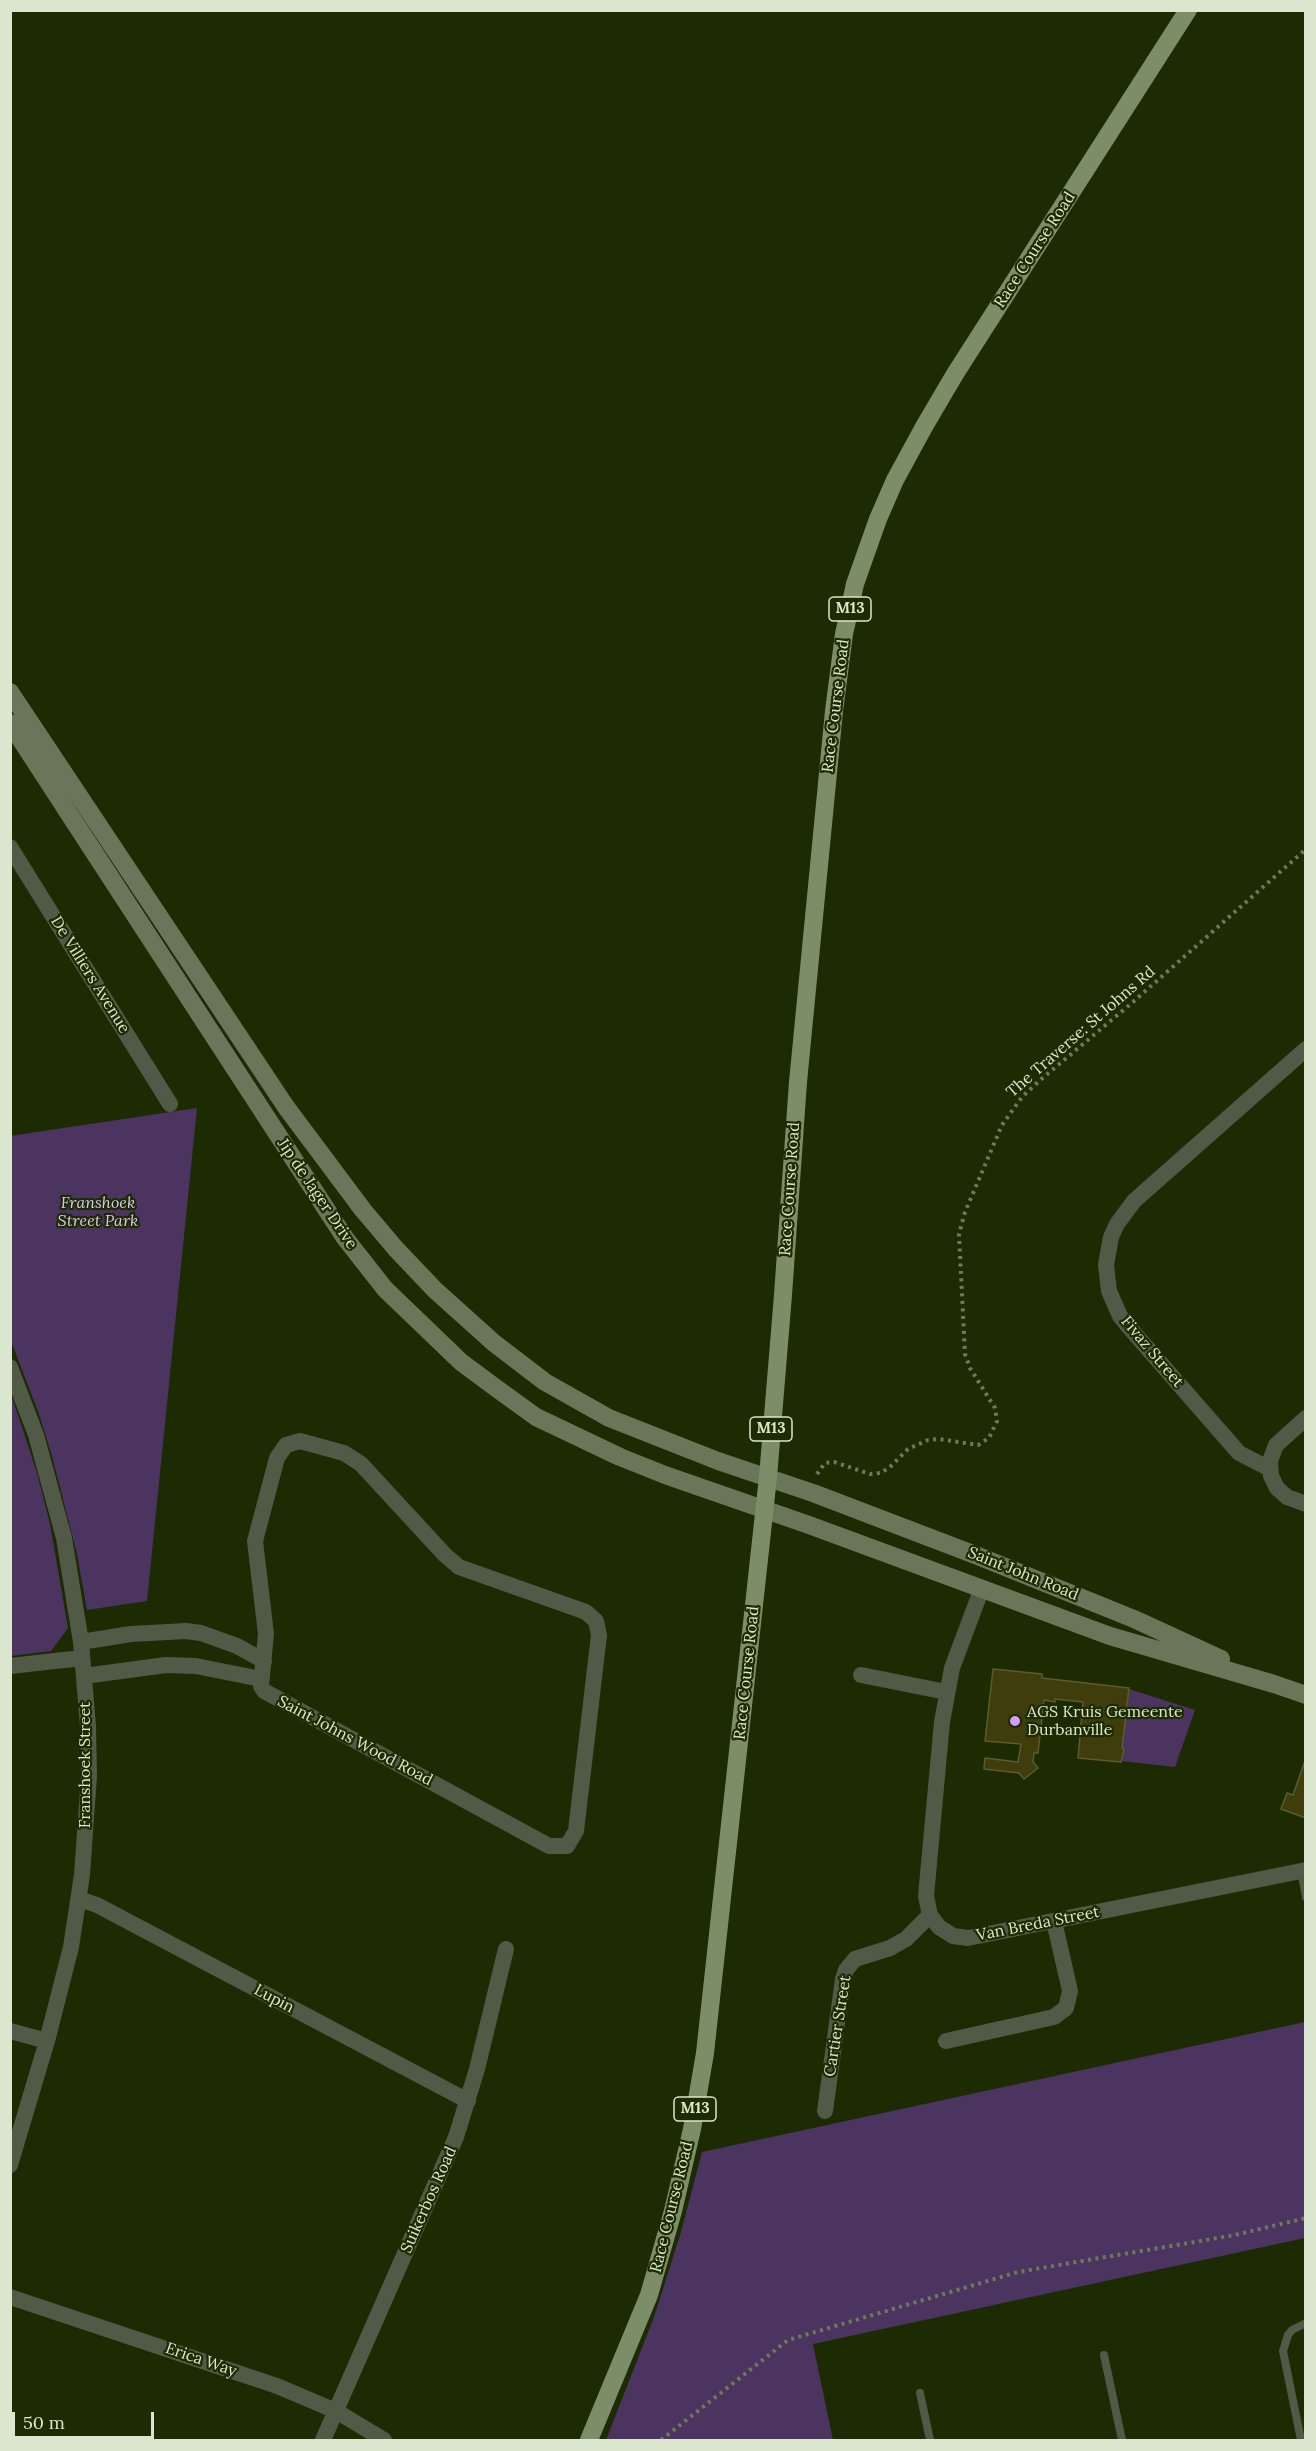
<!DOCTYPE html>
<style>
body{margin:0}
#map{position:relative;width:1316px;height:2451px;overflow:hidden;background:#1c2b01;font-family:Lora,serif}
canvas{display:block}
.frame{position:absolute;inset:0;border:12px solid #dbe6ce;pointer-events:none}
.scale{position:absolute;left:12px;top:2412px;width:142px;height:27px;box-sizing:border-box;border:3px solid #dbe6ce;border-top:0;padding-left:8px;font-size:18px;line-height:21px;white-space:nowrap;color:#dbe6ce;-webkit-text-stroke:4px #1c2b01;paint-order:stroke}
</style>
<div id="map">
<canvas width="1316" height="2451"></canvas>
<div class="frame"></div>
<div class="scale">50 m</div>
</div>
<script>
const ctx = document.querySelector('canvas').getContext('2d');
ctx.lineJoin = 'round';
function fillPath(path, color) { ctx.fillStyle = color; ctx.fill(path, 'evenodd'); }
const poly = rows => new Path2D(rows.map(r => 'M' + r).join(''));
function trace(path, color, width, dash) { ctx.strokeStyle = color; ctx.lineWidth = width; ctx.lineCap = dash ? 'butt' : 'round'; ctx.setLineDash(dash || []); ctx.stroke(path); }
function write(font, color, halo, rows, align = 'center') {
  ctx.font = font + ' Lora,serif'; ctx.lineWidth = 4.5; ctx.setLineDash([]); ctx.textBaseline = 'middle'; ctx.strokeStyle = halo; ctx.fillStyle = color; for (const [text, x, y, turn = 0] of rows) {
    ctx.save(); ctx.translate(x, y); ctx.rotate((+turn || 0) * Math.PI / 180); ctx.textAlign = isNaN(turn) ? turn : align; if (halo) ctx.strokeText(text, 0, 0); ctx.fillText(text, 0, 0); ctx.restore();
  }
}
const green = poly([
 [197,1108,147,1601,87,1610,77,1554,52,1456,39,1414,11,1341,10,1136],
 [11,1394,37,1473,50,1524,68,1628,51,1651,11,1656],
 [1129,1689,1195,1710,1175,1767,1121,1761,1124,1749,1122,1748],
 [1305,2022,1305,2238,813,2344,833,2440,606,2440,654,2317,681,2232,702,2152]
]);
const building = poly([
 [993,1669,1042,1674,1042,1678,1129,1688,1122,1748,1124,1749,1121,1762,1078,1758,1083,1702,1055,1699,1055,1702,1044,1700,1038,1753,1034,1753,1033,1762,1038,1768,1024,1779,1019,1773,984,1769,985,1758,1018,1762,1021,1744,985,1741,993,1669],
 [1305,1761,1306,1761,1306,1818,1281,1809,1287,1793,1293,1795,1305,1761]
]);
const path = poly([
 [817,1474,825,1463,834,1462,870,1474,881,1473,890,1467,908,1449,928,1440,939,1439,978,1445,989,1438,997,1421,995,1408,970,1368,965,1354,959,1234,965,1212,1002,1125,1022,1097,1038,1082,1133,1002,1306,849],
 [661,2440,788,2340,1018,2272,1235,2235,1306,2218]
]);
const lane = poly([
 [1301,1871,1306,1897],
 [1104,2355,1122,2440],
 [920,2393,930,2440],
 [1301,2440,1283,2351,1288,2335,1292,2330,1306,2323]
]);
const street = poly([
 [10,847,170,1104],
 [10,1367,36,1435,64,1538,81,1642,88,1726,89,1776,82,1875,71,1947,47,2041,10,2165],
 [1306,1418,1276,1445,1270,1461,1271,1476,1277,1488,1287,1497,1306,1504],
 [300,1441,344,1453,361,1464,445,1555,459,1567,586,1612,596,1621,599,1635,576,1831,567,1846,549,1846,264,1691,261,1686,266,1634,255,1541,277,1458,286,1445,300,1441],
 [1270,1469,1239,1453,1128,1326,1120,1316,1109,1291,1106,1265,1111,1237,1117,1224,1134,1201,1306,1049],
 [982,1588,952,1668,942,1722,926,1896,930,1915,939,1927,953,1936,968,1938,1306,1870],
 [81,1642,131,1634,186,1631,201,1633,237,1646,264,1661],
 [10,1666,82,1658],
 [861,1675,946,1692],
 [84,1676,166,1665,196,1666,261,1679],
 [79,1899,97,1905,468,2101],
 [10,2031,47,2041],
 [946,2041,1054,2017,1066,2008,1070,1991,1054,1921],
 [825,2111,843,1979,846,1970,855,1959,890,1948,906,1939,930,1915],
 [10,2297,277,2386,336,2411,384,2440],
 [323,2440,456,2137,477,2069,506,1949]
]);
const secondary = poly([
 [10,692,286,1107,363,1210,396,1249,435,1290,494,1343,545,1382,609,1418,718,1461,813,1493,978,1556,1134,1619,1221,1659],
 [10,723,345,1238,385,1289,461,1362,496,1388,536,1417,620,1457,665,1475,809,1525,1110,1636,1274,1684,1306,1695]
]);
const primary = poly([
 [589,2440,649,2295,673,2211,692,2129,705,2053,768,1477,783,1295,798,1082,834,711,844,634,855,584,878,519,895,480,925,425,955,374,1188,10]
]);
const markers = [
 [1015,1721,6,"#d19dfe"]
];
const shields = [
 [850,609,42],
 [771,1429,42],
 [695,2109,42]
];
const shieldNames = [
 ["M13",850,609],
 ["M13",771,1429],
 ["M13",695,2109]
];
const streetNames = [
 ["Race Course Road",1035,250,-57],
 ["Race Course Road",836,706,-83],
 ["De Villiers Avenue",90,975,58],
 ["The Traverse: St Johns Rd",1081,1032,-41],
 ["Race Course Road",790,1189,-86],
 ["Jip de Jager Drive",317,1194,56],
 ["Fivaz Street",1152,1352,50],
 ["Saint John Road",1023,1574,22],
 ["Race Course Road",747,1673,-84],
 ["Saint Johns Wood Road",355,1741,28],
 ["Franshoek Street",85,1765,-90],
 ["Van Breda Street",1038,1924,-11],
 ["Lupin",274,1999,28],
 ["Cartier Street",838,2026,-81],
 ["Suikerbos Road",429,2200,-66],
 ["Race Course Road",672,2207,-76],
 ["Erica Way",201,2360,19]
];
const parkNames = [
 ["Franshoek",98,1203],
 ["Street Park",98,1221]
];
const poiNames = [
 ["AGS Kruis Gemeente",1027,1712],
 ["Durbanville",1027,1730]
];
fillPath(green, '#4c3460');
fillPath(building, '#3f3d0c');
trace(building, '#5d5c2d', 1.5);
trace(path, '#6e7b59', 4, [3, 4.5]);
trace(lane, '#515947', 8);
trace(street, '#515947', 16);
trace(secondary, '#69765a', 18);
trace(primary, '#7c8d67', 18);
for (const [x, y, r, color] of markers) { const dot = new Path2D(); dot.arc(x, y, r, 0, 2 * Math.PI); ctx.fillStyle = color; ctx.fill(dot); trace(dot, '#1c2b01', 2); }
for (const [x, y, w] of shields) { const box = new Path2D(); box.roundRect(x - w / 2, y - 12, w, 24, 4.5); ctx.fillStyle = '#1c2b01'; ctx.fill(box); trace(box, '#dbe6ce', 1.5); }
write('bold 15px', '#dbe6ce', null, shieldNames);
write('16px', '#dbe6ce', '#1c2b01', streetNames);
write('italic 16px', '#ddc5f5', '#1c2b01', parkNames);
write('16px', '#dbe6ce', '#1c2b01', poiNames, 'left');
</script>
